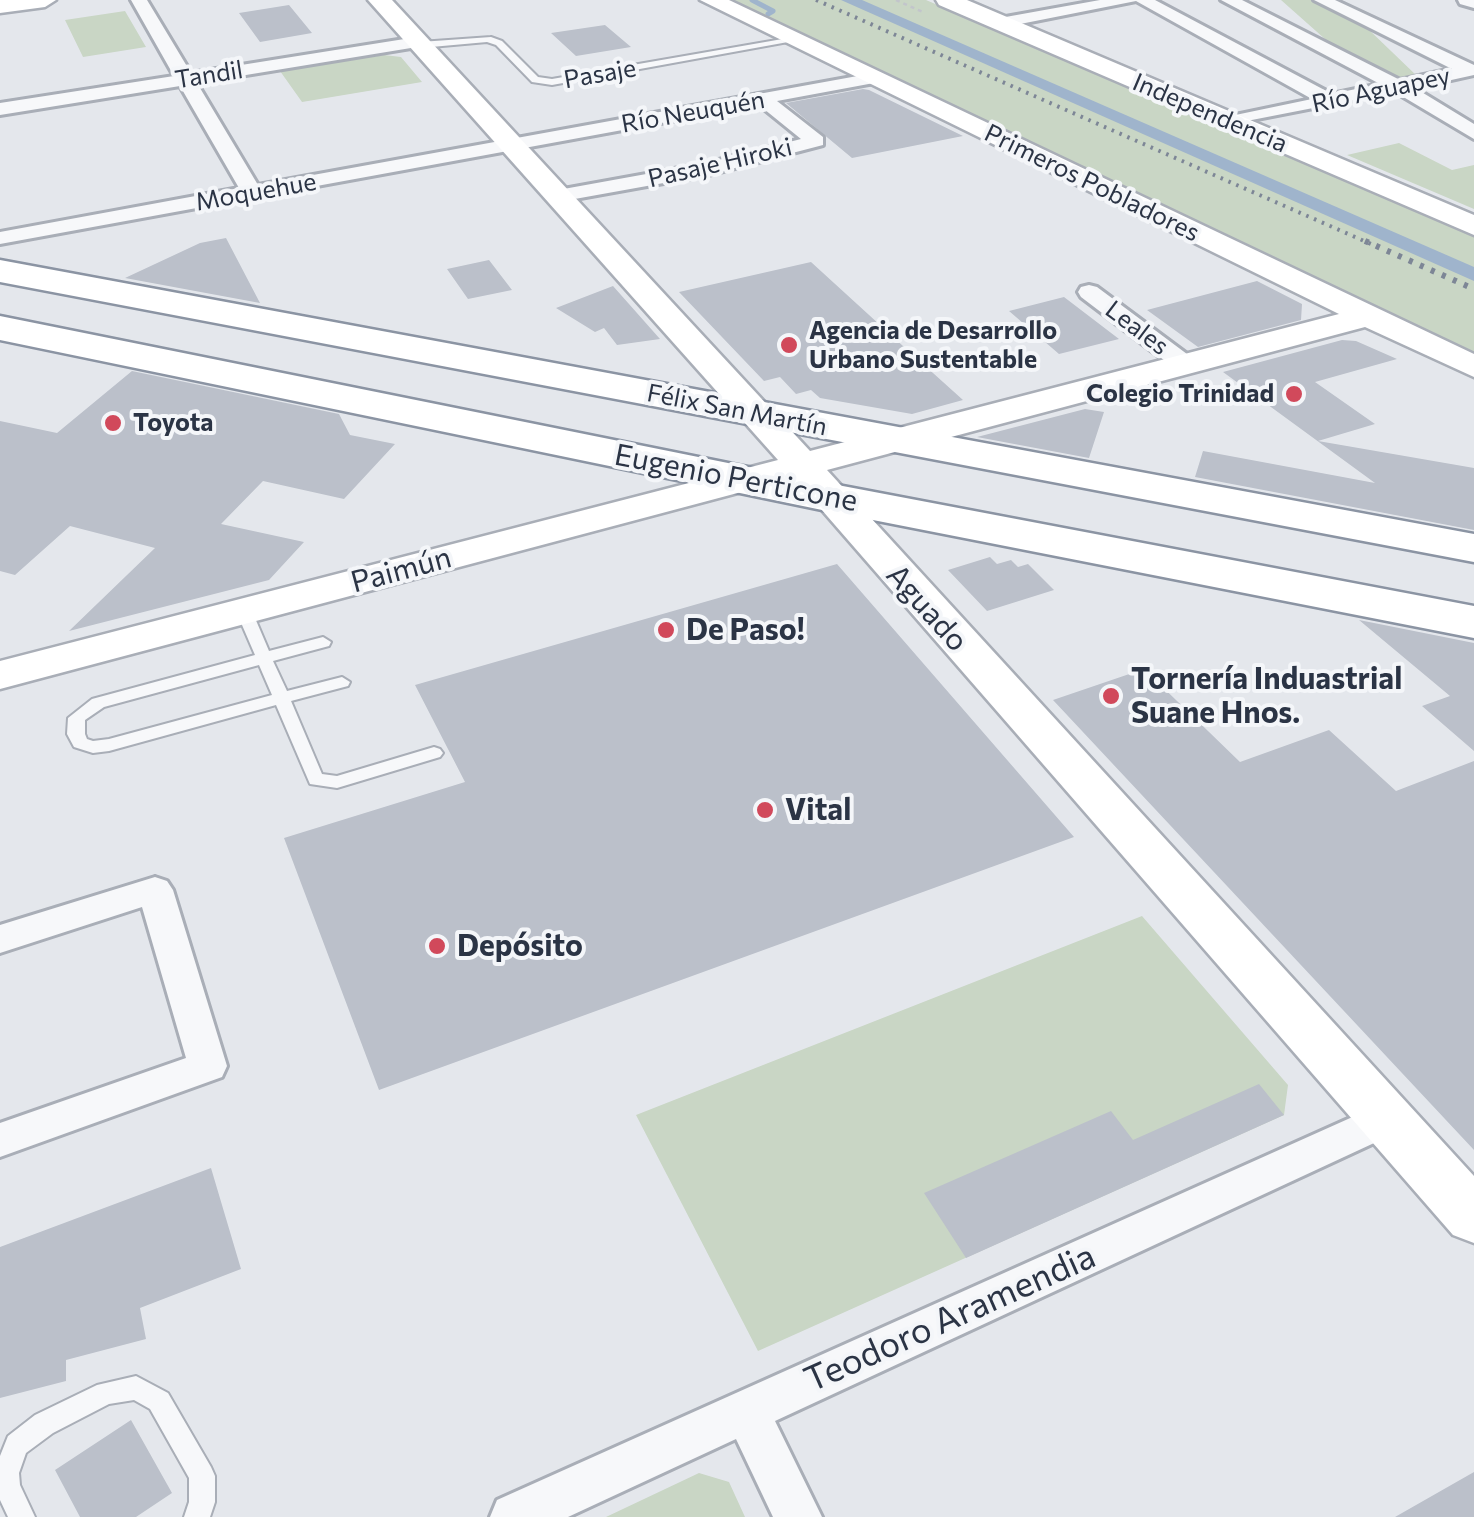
<!DOCTYPE html>
<meta charset="utf-8">
<style>
body{margin:0}
canvas{display:block;background:#e4e7ec}
</style>
<canvas width="1474" height="1517"></canvas>
<script>
const ctx = document.querySelector('canvas').getContext('2d');
ctx.lineJoin = 'round';
function fillPath(path, color) { ctx.fillStyle = color; ctx.fill(path, 'evenodd'); }
const poly = rows => new Path2D(rows.map(r => 'M' + r).join(''));
function trace(path, color, width, dash) { ctx.strokeStyle = color; ctx.lineWidth = width; ctx.lineCap = dash ? 'butt' : 'round'; ctx.setLineDash(dash || []); ctx.stroke(path); }
function write(font, color, halo, rows, align = 'center') {
  ctx.font = font + ' Commissioner,sans-serif'; ctx.lineWidth = 8; ctx.setLineDash([]); ctx.textBaseline = 'middle'; ctx.strokeStyle = halo; ctx.fillStyle = color; for (const [text, x, y, turn = 0] of rows) {
    ctx.save(); ctx.translate(x, y); ctx.rotate((+turn || 0) * Math.PI / 180); ctx.textAlign = isNaN(turn) ? turn : align; if (halo) ctx.strokeText(text, 0, 0); ctx.fillText(text, 0, 0); ctx.restore();
  }
}
const green = poly([
 [729,0,926,0,1474,235,1474,357],
 [1281,0,1316,0,1365,26,1417,76,1396,80,1334,47],
 [125,11,146,47,83,57,65,20],
 [384,55,401,57,422,82,302,102,280,71],
 [1399,143,1452,170,1474,165,1474,209,1347,155],
 [1142,916,1288,1085,1284,1115,758,1351,636,1115],
 [699,1473,729,1482,745,1517,606,1517]
]);
const stream = poly([
 [752,0,773,11,768,14]
]);
const canal = poly([
 [841,0,862,0,1474,267,1474,281,841,0]
]);
const building = poly([
 [289,5,312,33,260,42,239,13],
 [605,25,631,47,576,56,551,33],
 [863,89,869,90,963,136,852,158,786,103],
 [226,238,260,303,125,278,200,243],
 [489,260,512,290,468,299,447,269],
 [811,262,903,346,963,400,912,414,820,398,811,390,796,394,780,377,764,381,679,292],
 [1257,281,1302,304,1301,320,1198,347,1147,310],
 [613,286,629,304,660,339,617,345,604,328,595,332,556,308],
 [1064,297,1119,339,1059,354,1009,311],
 [1342,340,1356,341,1397,359,1315,382,1375,424,1318,441,1474,468,1474,530,1195,477,1203,451,1375,483,1223,372],
 [132,371,339,414,350,435,395,444,344,499,263,481,221,524,304,542,269,580,69,631,155,548,70,526,15,575,0,571,0,421,57,433],
 [1085,409,1104,412,1089,458,977,437],
 [990,557,997,564,1011,560,1018,567,1028,564,1054,590,987,611,948,570],
 [837,564,1074,837,379,1090,284,838,465,782,415,685],
 [1359,620,1474,643,1474,751,1422,706,1450,696],
 [1144,669,1240,762,1329,730,1396,791,1474,761,1474,1150,1053,700],
 [1259,1084,1284,1115,966,1258,924,1193,1111,1111,1133,1140],
 [211,1168,241,1269,140,1308,146,1339,66,1360,66,1381,0,1398,0,1247],
 [131,1420,172,1493,136,1517,80,1517,55,1470],
 [1474,1472,1474,1517,1395,1517]
]);
const path = poly([
 [896,0,925,13]
]);
const lane = poly([
 [491,37,502,41,538,77,552,79,794,37,799,40,552,85,532,82,496,45,487,42,420,48,415,45,420,42,491,37],
 [244,606,252,611,269,651,323,637,331,642,329,646,273,661,287,691,342,677,350,682,348,686,291,701,322,774,337,776,434,747,440,749,443,753,440,757,337,788,310,784,276,705,109,751,93,753,74,747,67,734,68,718,92,699,255,655,236,611,244,606],
 [259,665,272,695,109,739,93,741,87,739,85,734,85,720,104,707,259,665],
 [136,1376,168,1393,211,1467,215,1476,215,1502,210,1517,184,1517,189,1502,189,1478,150,1409,134,1400,109,1404,53,1433,26,1453,19,1473,20,1485,35,1517,8,1517,0,1500,0,1456,8,1436,35,1415,97,1385,136,1376]
]);
const street = poly([
 [131,0,147,0,191,73,417,37,426,42,417,47,197,83,258,185,874,73,883,78,874,83,777,101,823,137,823,145,708,175,558,202,548,196,558,190,707,163,801,139,759,105,0,244,0,232,239,188,180,86,0,115,0,103,174,76,131,0],
 [1100,0,1155,0,1332,94,1380,84,1221,0,1242,0,1400,80,1452,69,1314,0,1335,0,1474,65,1474,75,1415,88,1474,124,1474,139,1395,92,1221,126,1221,118,1312,99,1136,1,1000,28,991,23,1000,18,1100,0],
 [1458,0,1474,0,1474,8,1460,4,1458,0],
 [1089,285,1097,287,1195,360,1198,365,1195,370,1177,370,1081,297,1078,292,1081,287,1089,285],
 [155,877,167,881,173,890,227,1066,222,1077,0,1157,0,1123,186,1058,142,907,0,953,0,925,155,877],
 [1386,1102,1400,1107,1406,1119,1400,1131,775,1421,822,1517,773,1517,736,1439,568,1517,490,1517,497,1500,1386,1102]
]);
const secondary = poly([
 [0,0,56,0,45,7,0,13,0,0],
 [368,0,392,0,810,451,1339,314,700,0,729,0,1474,354,1474,377,1365,327,827,470,1474,1176,1474,1243,1453,1235,794,478,0,689,0,661,778,460,368,0],
 [936,0,967,0,1474,215,1474,235,939,5,936,0]
]);
const highway = poly([
 [0,260,1474,534,1474,562,0,282,0,260],
 [0,316,827,483,1474,606,1474,638,827,511,0,340,0,316]
]);
const railFar1 = poly([
 [816,0,1371,244]
]);
const rail = poly([
 [1365,241,1474,289]
]);
const markers = [
 [789,345,10,"#d1495b"],
 [1294,394,10,"#d1495b"],
 [113,423,10,"#d1495b"],
 [666,630,10,"#d1495b"],
 [1111,696,10,"#d1495b"],
 [765,810,10,"#d1495b"],
 [437,946,10,"#d1495b"]
];
const farStreetnames = [
 ["Pasaje",600,74,-10],
 ["Tandil",209,75,-9],
 ["Río Aguapey",1381,90,-12],
 ["Río Neuquén",693,112,-10],
 ["Independencia",1210,113,23],
 ["Pasaje Hiroki",720,163,-13],
 ["Primeros Pobladores",1092,183,26],
 ["Moquehue",256,192,-10],
 ["Leales",1137,328,37],
 ["Félix San Martín",737,410,11]
];
const farPoinames = [
 ["Agencia de Desarrollo",809,331],
 ["Urbano Sustentable",809,360],
 ["Colegio Trinidad",1274,394,"right"],
 ["Toyota",133,423]
];
const streetNames = [
 ["Eugenio Perticone",736,478,11],
 ["Paimún",401,570,-15],
 ["Aguado",927,608,48]
];
const poiNames = [
 ["De Paso!",686,630],
 ["Tornería Induastrial",1131,679],
 ["Suane Hnos.",1131,713],
 ["Vital",785,810],
 ["Depósito",457,946]
];
const nearStreetnames = [
 ["Teodoro Aramendia",950,1318,-24]
];
fillPath(green, '#c9d6c5');
trace(stream, '#9fb4cc', 5);
fillPath(canal, '#9fb4cc');
fillPath(building, '#bbc0ca');
trace(lane, '#a9aeb7', 4);
trace(street, '#a9aeb7', 6);
trace(secondary, '#a9aeb7', 5);
trace(highway, '#8b94a3', 5);
trace(path, '#c2c5cb', 2.5, [4, 4]);
fillPath(lane, '#f7f8fa');
fillPath(street, '#f7f8fa');
fillPath(secondary, '#fff');
fillPath(highway, '#fff');
trace(railFar1, '#7d8696', 4, [2.5, 6]);
trace(rail, '#7d8696', 6, [4, 8]);
for (const [x, y, r, color] of markers) { const dot = new Path2D(); dot.arc(x, y, r, 0, 2 * Math.PI); ctx.fillStyle = color; ctx.fill(dot); trace(dot, '#f4f6f9', 4); }
write('25px', '#2b3445', '#f4f6f9', farStreetnames);
write('bold 25px', '#2b3445', '#f4f6f9', farPoinames, 'left');
write('30px', '#2b3445', '#f4f6f9', streetNames);
write('bold 30px', '#2b3445', '#f4f6f9', poiNames, 'left');
write('35px', '#2b3445', '#f4f6f9', nearStreetnames);
</script>
